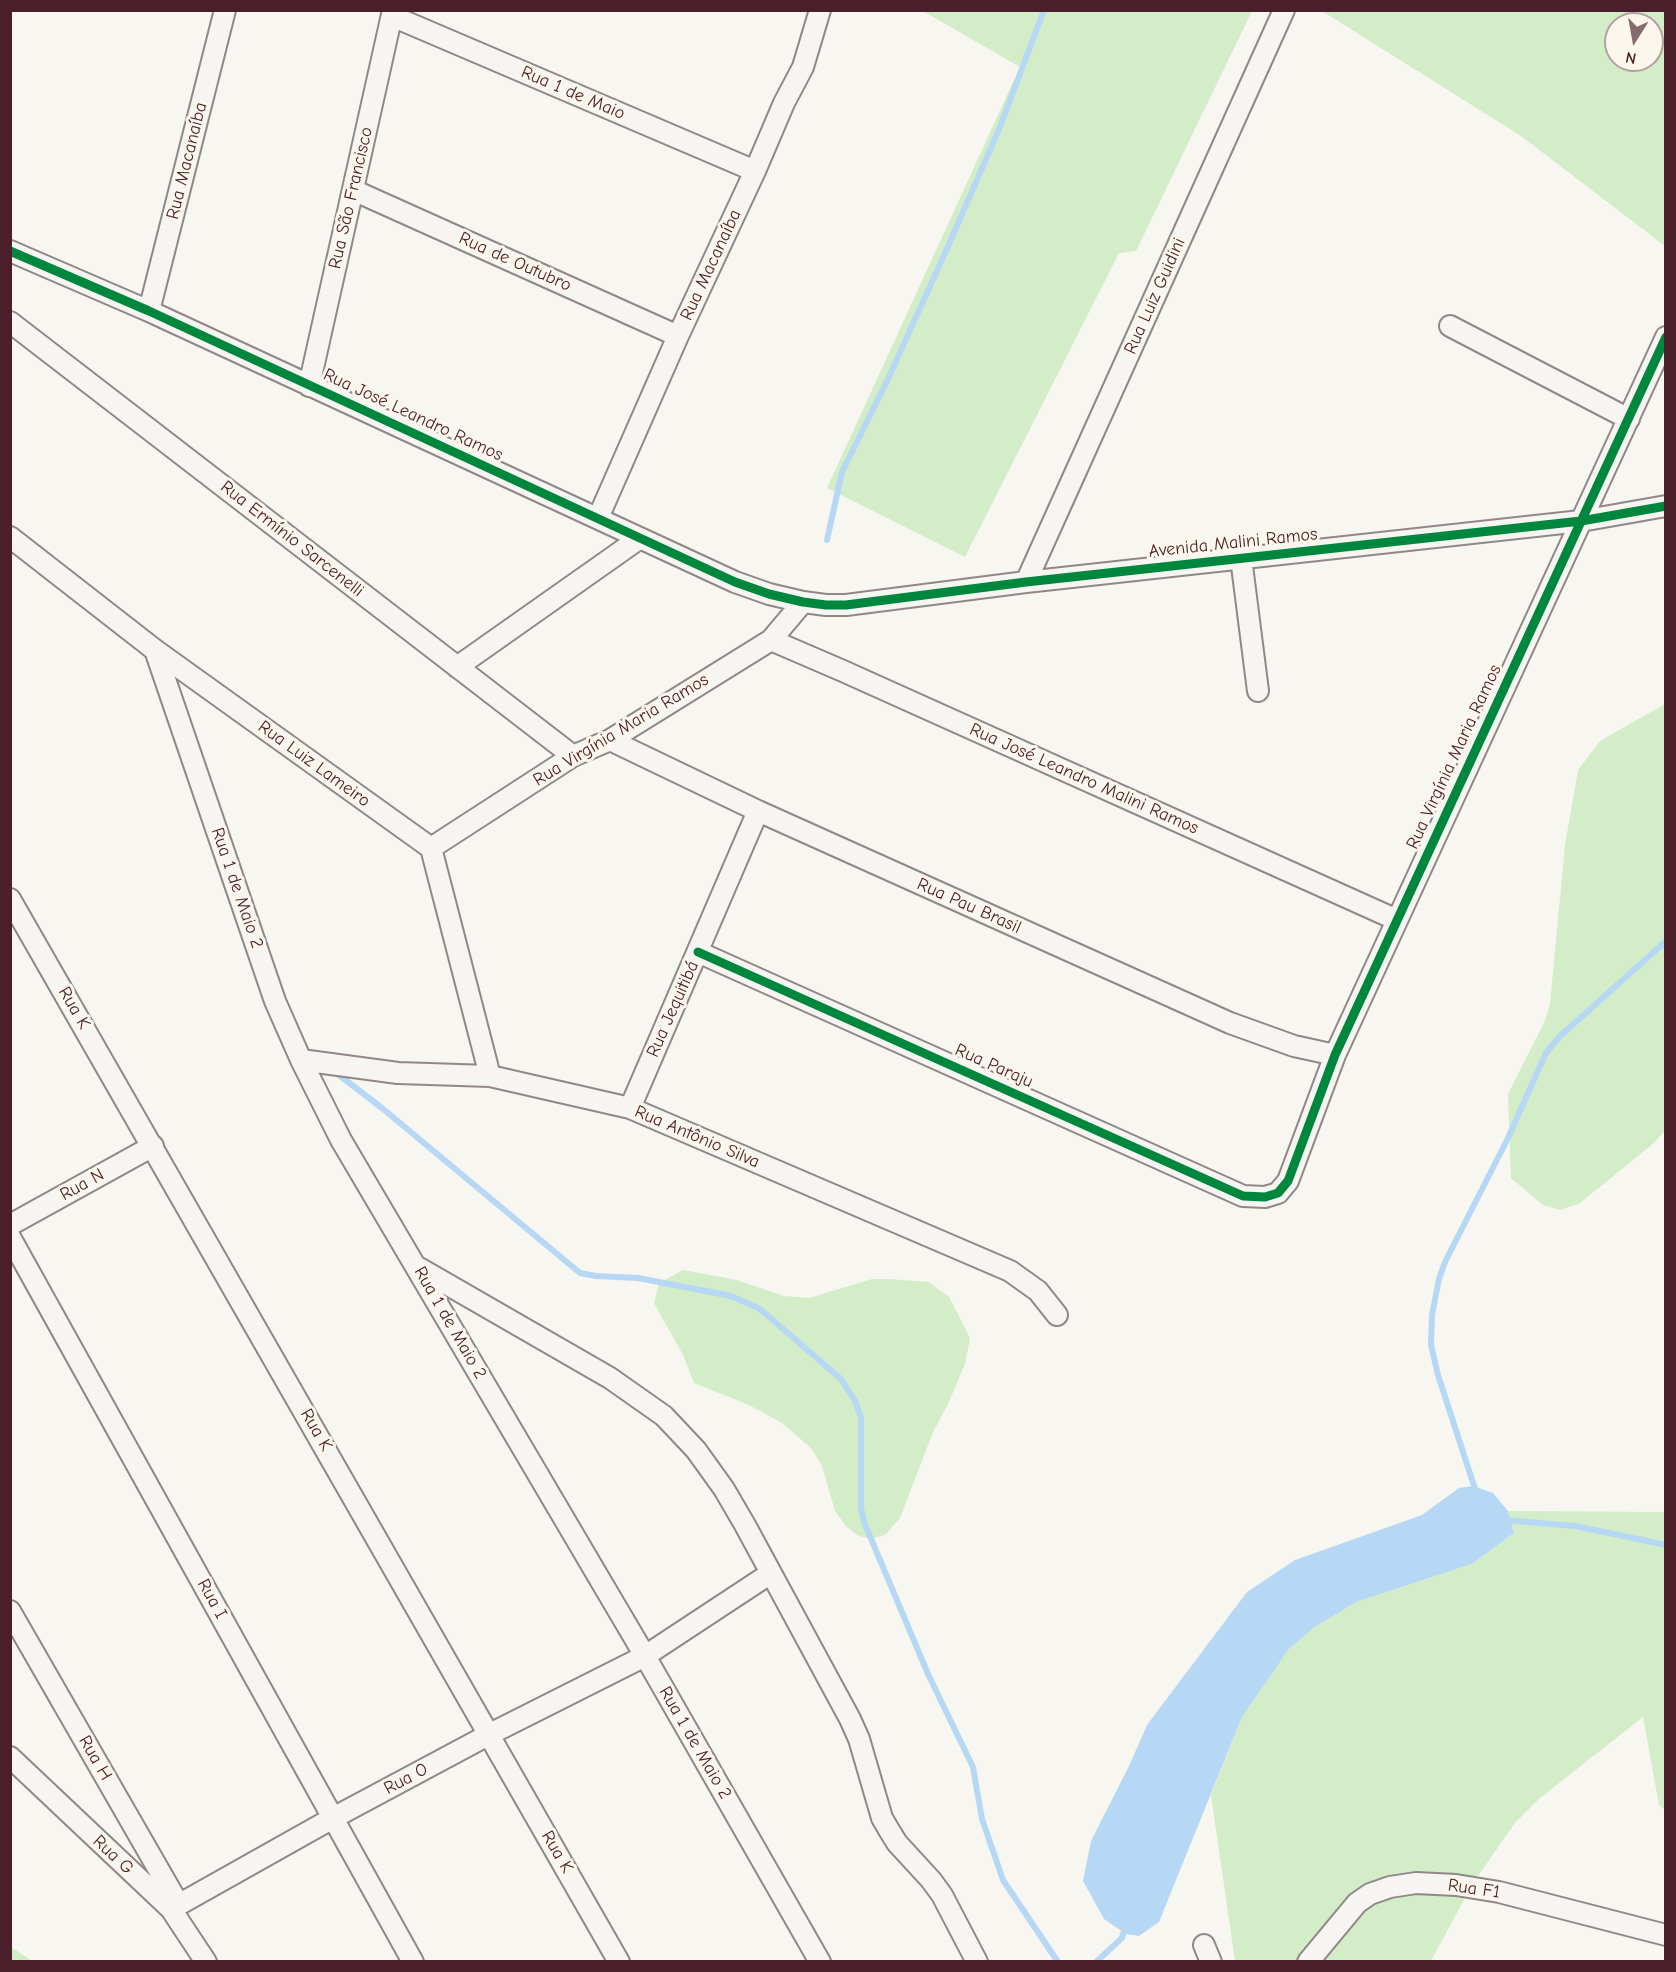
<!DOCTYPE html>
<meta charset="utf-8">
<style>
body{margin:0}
#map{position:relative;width:1676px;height:1972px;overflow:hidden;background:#f8f6f0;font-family:"Comic Neue",sans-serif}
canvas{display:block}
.frame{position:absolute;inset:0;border:12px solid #4a1f2b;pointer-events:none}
.north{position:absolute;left:1604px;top:12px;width:60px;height:60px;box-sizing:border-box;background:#fbf7ec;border:2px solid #b4a19f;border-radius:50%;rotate:191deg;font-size:16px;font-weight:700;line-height:24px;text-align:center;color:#4a1f2b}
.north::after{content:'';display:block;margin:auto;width:21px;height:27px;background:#876a70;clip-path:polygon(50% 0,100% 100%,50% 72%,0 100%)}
</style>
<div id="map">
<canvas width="1676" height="1972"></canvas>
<div class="frame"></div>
<div class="north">N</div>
</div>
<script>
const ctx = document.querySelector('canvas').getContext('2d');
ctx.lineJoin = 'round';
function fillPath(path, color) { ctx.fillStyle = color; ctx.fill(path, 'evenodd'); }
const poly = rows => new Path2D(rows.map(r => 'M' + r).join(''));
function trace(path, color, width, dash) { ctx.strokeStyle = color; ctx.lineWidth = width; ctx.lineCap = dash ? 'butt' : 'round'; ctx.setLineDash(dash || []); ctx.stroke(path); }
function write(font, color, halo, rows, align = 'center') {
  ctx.font = font + ' "Comic Neue",sans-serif'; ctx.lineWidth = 6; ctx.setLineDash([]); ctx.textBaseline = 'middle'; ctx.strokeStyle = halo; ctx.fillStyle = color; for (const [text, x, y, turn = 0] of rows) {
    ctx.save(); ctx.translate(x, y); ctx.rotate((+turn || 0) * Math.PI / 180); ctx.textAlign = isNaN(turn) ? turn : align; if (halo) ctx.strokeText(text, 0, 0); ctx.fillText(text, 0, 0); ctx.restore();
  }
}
const green = poly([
 [923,11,1252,11,1136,251,1119,253,965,557,827,488,1020,67],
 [1322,11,1665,11,1665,246,1521,136],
 [1616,24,1652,24,1652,60,1616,60],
 [1665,704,1665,1130,1654,1143,1580,1203,1560,1210,1543,1205,1511,1178,1508,1094,1544,1023,1550,1004,1565,845,1578,770,1600,741],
 [683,1270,737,1280,784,1296,809,1298,872,1279,889,1279,929,1282,949,1297,970,1338,965,1364,948,1404,933,1432,900,1518,885,1535,870,1539,857,1535,846,1526,835,1511,822,1466,811,1448,782,1423,749,1405,694,1383,683,1355,654,1303,659,1283],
 [1508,1511,1665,1512,1665,1810,1659,1805,1643,1717,1540,1798,1515,1823,1473,1883,1431,1961,1235,1961,1211,1795,1242,1717,1289,1649,1315,1627,1356,1602,1472,1564,1514,1533],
 [10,1947,11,1947,32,1961,11,1961]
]);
const water = poly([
 [1473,1486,1493,1493,1508,1511,1514,1533,1472,1564,1356,1602,1315,1627,1289,1649,1242,1717,1159,1922,1139,1936,1126,1934,1104,1919,1083,1881,1091,1841,1129,1766,1147,1725,1247,1592,1295,1560,1422,1515,1459,1488]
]);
const stream = poly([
 [827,540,842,472,888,379,950,242,1000,127,1044,10],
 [335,1072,382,1108,580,1273,596,1276,638,1278,731,1296,760,1309,841,1379,855,1401,861,1417,861,1508,864,1522,928,1674,973,1767,982,1819,1003,1880,1058,1962],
 [1476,1492,1438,1375,1431,1345,1432,1315,1439,1279,1445,1262,1507,1140,1546,1053,1559,1037,1666,941],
 [1504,1520,1575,1526,1666,1545],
 [1096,1962,1122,1938,1125,1927]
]);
const minor = poly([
 [392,16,755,171],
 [353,190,678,336],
 [10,251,149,311,735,582,769,594,803,602,826,605,846,605,1026,582,1581,521,1666,506],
 [149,311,225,10],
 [10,322,573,756],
 [1450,326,1629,419],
 [309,386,393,10],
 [598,518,678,336,755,171,784,103,803,67,820,10],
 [10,537,155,650,431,848,490,1076],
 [1241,558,1258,691],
 [1026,582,1284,10],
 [771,640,843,671,1397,920],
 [155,650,275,1001,301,1060,341,1140,645,1656,820,1962],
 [457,667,640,538],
 [610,740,758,811,1230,1023,1294,1046,1335,1055],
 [431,848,573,756,610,740,771,640,803,602],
 [10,899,619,1962],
 [698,952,1243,1196,1265,1197,1278,1193,1288,1181,1335,1055,1666,337],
 [301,1060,398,1073,490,1076,630,1108,1010,1271,1038,1291,1057,1315],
 [630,1108,758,811],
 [10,1225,153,1146],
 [10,1237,413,1962],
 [419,1268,610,1378,664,1416,696,1450,724,1489,745,1525,850,1719,859,1739,882,1818,889,1830,897,1843,931,1880,942,1895,977,1962],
 [10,1611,179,1905],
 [10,1757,171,1909,206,1962],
 [171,1909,333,1818,490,1734,645,1656,771,1573],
 [1204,1945,1211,1962],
 [1308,1962,1357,1903,1370,1894,1390,1887,1416,1883,1456,1885,1499,1892,1666,1935]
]);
const cycleway = poly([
 [10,251,149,311,735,582,769,594,803,602,826,605,846,605,1026,582,1581,521,1666,506],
 [698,952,1243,1196,1265,1197,1278,1193,1288,1181,1335,1055,1666,337]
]);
const streetNames = [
 ["Rua 1 de Maio",573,93,23],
 ["Rua Macanaíba",187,161,-76],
 ["Rua São Francisco",351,198,-77],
 ["Rua de Outubro",515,262,24],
 ["Rua Macanaíba",711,265,-65],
 ["Rua Luiz Guidini",1155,296,-66],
 ["Rua José Leandro Ramos",413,415,25],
 ["Rua Ermínio Sarcenelli",292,539,38],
 ["Avenida Malini Ramos",1233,543,-6],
 ["Rua Virgínia Maria Ramos",621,730,-31],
 ["Rua Virgínia Maria Ramos",1454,757,-65],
 ["Rua Luiz Lameiro",314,764,36],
 ["Rua José Leandro Malini Ramos",1084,779,24],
 ["Rua 1 de Maio 2",237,888,71],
 ["Rua Pau Brasil",969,906,24],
 ["Rua K",74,1008,60],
 ["Rua Jequitibá",673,1009,-66],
 ["Rua Paraju",994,1066,24],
 ["Rua Antônio Silva",697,1137,23],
 ["Rua N",82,1185,-29],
 ["Rua 1 de Maio 2",450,1323,60],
 ["Rua K",316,1430,60],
 ["Rua I",212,1599,61],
 ["Rua 1 de Maio 2",695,1743,60],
 ["Rua H",95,1758,60],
 ["Rua O",406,1779,-28],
 ["Rua K",557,1852,60],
 ["Rua G",113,1855,43],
 ["Rua F1",1474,1889,8]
];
fillPath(green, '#d2edc7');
fillPath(water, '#b6d8f5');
trace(stream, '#b6d8f5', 6);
trace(minor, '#918787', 24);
trace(minor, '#f6f5f1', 20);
trace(cycleway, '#00873e', 9);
write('18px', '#4a1f2b', '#fbf7ec', streetNames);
</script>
